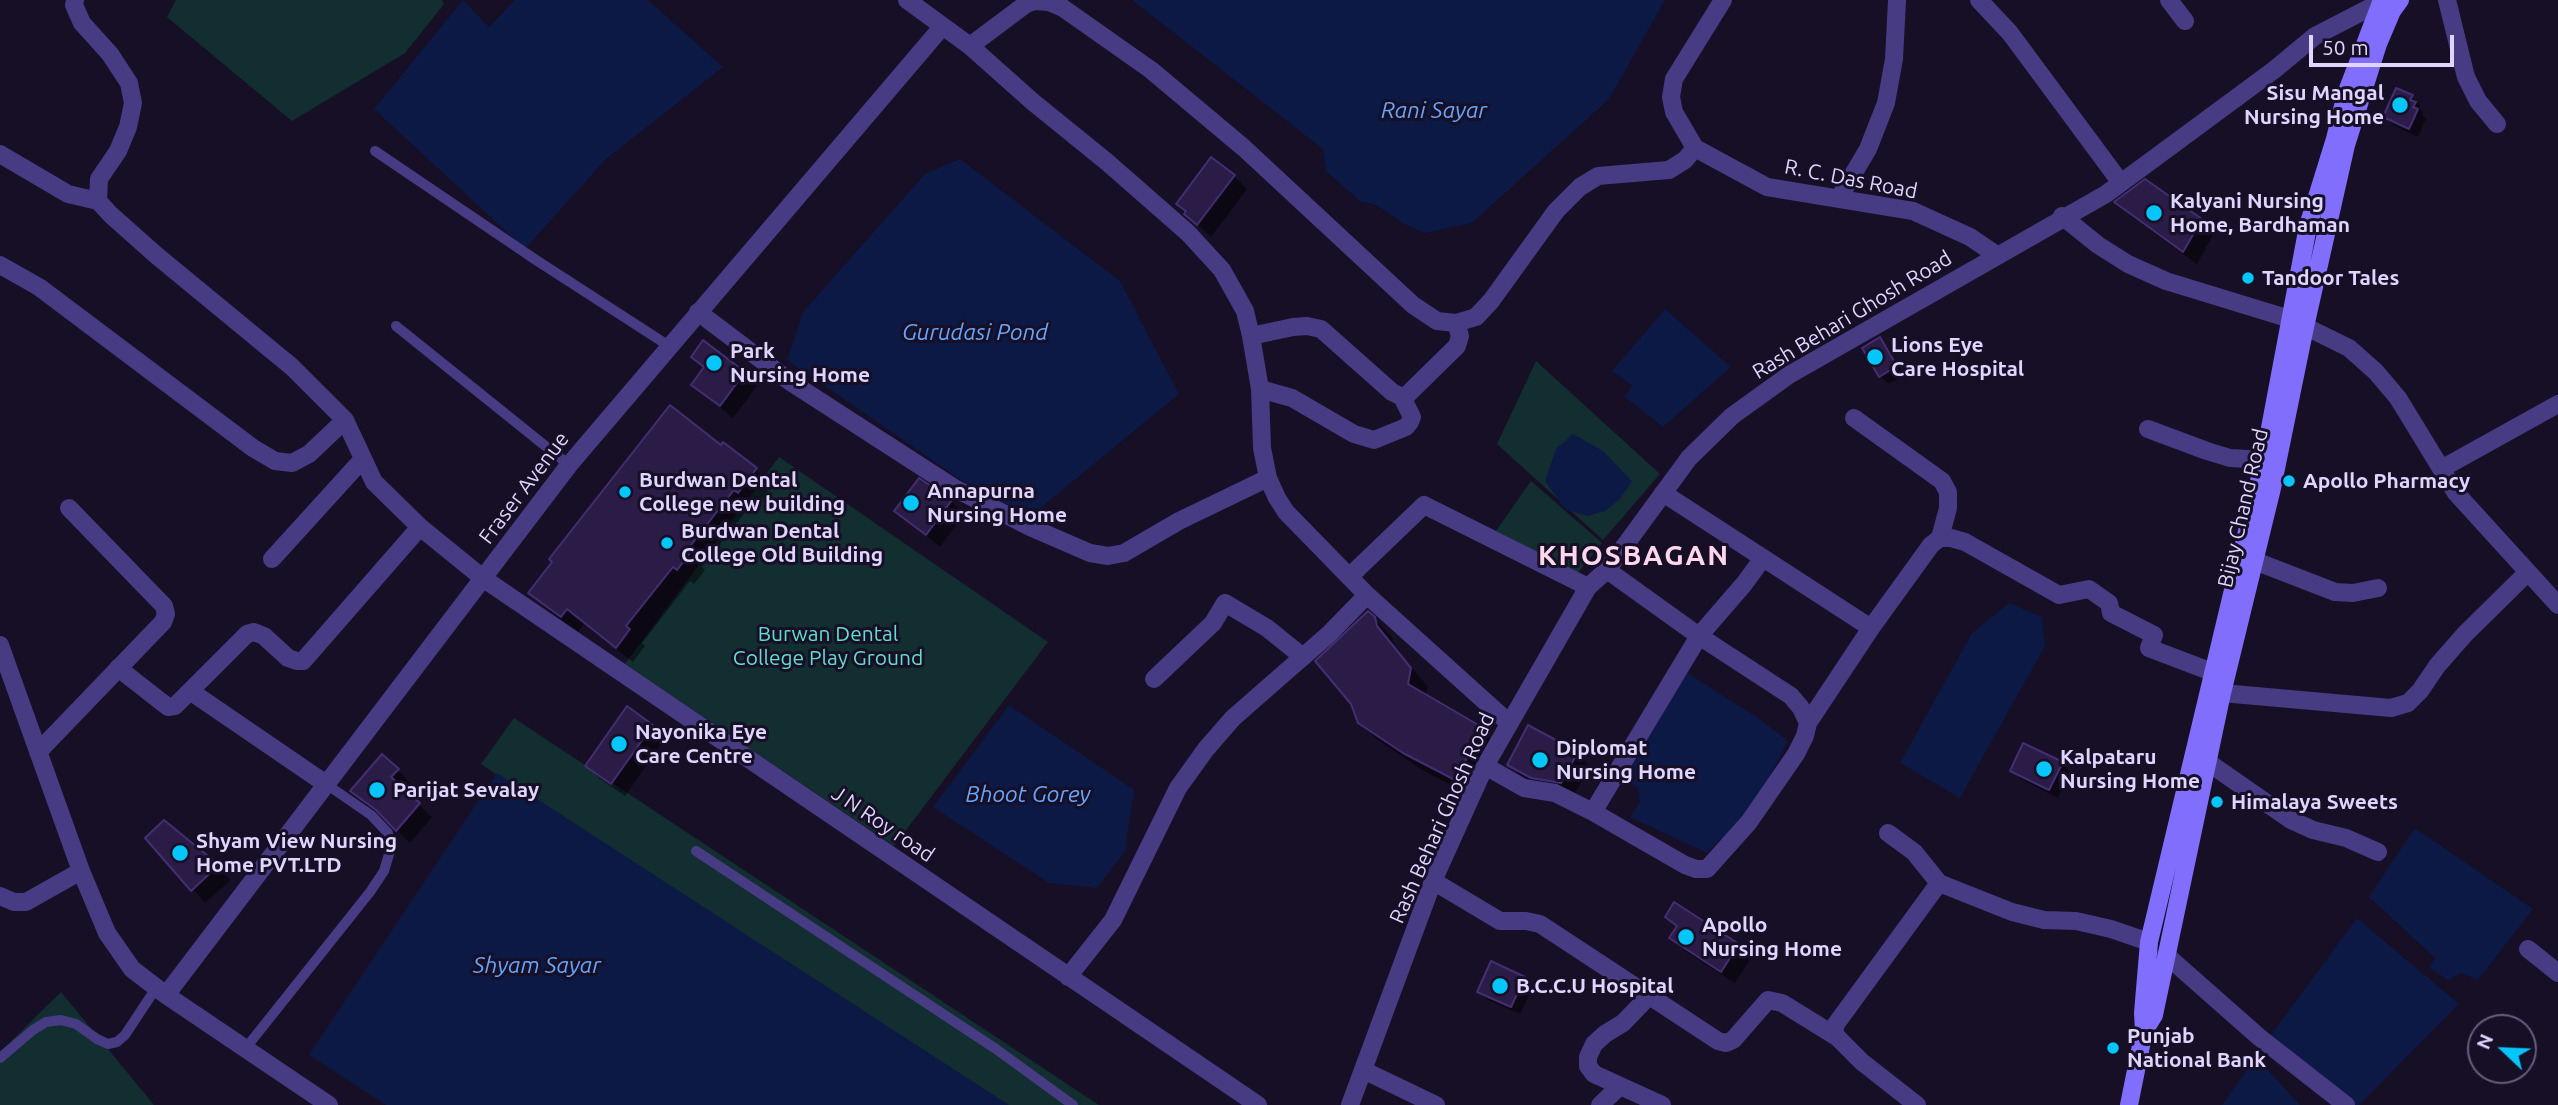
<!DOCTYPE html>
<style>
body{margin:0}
#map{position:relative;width:2558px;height:1105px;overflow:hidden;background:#160f26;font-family:Ubuntu,sans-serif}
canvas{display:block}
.north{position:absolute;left:2467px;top:1014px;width:70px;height:70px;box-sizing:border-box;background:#160f26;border:2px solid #665e7c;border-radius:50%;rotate:293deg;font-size:19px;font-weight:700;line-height:28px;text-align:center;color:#dfd5fe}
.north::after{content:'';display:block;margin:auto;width:24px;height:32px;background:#04c6fb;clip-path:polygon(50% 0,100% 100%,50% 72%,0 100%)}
.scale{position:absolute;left:2309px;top:35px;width:145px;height:32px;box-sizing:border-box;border:4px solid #dfd5fe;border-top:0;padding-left:9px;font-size:21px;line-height:24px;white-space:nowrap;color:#dfd5fe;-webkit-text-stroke:5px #160f26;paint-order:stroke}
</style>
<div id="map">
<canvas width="2558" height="1105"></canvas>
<div class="north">N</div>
<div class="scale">50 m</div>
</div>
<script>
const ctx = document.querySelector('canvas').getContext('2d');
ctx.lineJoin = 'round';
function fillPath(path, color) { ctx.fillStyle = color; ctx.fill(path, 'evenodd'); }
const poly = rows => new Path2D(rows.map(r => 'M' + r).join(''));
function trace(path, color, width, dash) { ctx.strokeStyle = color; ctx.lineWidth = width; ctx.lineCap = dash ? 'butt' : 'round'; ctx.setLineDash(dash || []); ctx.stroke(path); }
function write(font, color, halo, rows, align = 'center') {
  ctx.font = font + ' Ubuntu,sans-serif'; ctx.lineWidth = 6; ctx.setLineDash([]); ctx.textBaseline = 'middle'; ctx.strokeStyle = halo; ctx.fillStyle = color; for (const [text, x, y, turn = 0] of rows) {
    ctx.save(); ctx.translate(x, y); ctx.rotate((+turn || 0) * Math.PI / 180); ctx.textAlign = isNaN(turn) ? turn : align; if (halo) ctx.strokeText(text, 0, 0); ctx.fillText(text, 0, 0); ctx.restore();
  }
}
const green = poly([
 [176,0,442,0,444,4,405,53,292,121,167,17],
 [1536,361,1660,474,1603,540,1497,444],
 [779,457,1048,642,894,846,625,664],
 [1531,481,1602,543,1578,573,1496,531],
 [514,718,1099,1105,975,1105,481,764],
 [61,992,154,1105,0,1105,0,1052]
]);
const water = poly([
 [463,0,489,27,515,0,648,0,723,67,605,160,525,249,374,109],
 [1132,0,1665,0,1609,99,1472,223,1425,233,1404,224,1375,204,1361,202,1326,171,1323,149],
 [960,159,1120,281,1179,394,1038,510,993,502,787,360,803,312,925,174],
 [1665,309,1731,367,1663,427,1625,397,1632,385,1612,371],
 [1573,434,1603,451,1632,481,1620,499,1605,511,1587,516,1565,509,1545,481,1556,449],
 [2009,603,2042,617,2045,646,1960,798,1900,763,1972,633],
 [1687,673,1757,717,1788,741,1768,779,1729,842,1720,839,1707,853,1630,817,1640,802,1638,788,1622,778],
 [1009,705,1134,790,1125,851,1097,888,1049,883,933,807],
 [497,773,1009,1105,386,1105,309,1055],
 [2415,828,2533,909,2478,980,2461,973,2448,980,2429,968,2435,958,2369,897],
 [2357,918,2459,1004,2359,1105,2351,1105,2268,1039],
 [2256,1057,2300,1105,2222,1105]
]);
const shadow = poly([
 [2412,97,2420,105,2419,108,2423,112,2422,115,2426,119,2418,137,2393,125,2385,116],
 [1234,176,1247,189,1211,237,1186,214,1187,212,1179,204],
 [2117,203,2201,220,2214,233,2197,264,2129,215],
 [1879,339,1888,347,1904,375,1889,384,1880,376],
 [693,357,744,373,757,386,733,418,693,385,705,369],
 [721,448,755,470,772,486,755,508,751,505,702,567,705,570,694,584,690,581,642,643,645,646,633,662,584,624,578,632,547,609,531,593],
 [951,501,964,514,940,547,897,511],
 [1368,613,1392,637,1394,646,1428,687,1426,696,1479,728,1497,745,1474,797,1422,770,1378,740,1359,722],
 [652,726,665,739,625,796,600,779,587,766],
 [1577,753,1590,766,1574,795,1545,790,1522,777,1509,764],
 [2062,764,2070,772,2058,798,2021,779,2012,771],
 [397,770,410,783,404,791,432,817,410,843,387,820,353,791],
 [164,822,231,880,205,903,148,838],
 [1667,917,1738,945,1751,958,1735,983,1685,951,1671,938,1678,928],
 [1524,978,1533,987,1520,1014,1488,1000,1479,991]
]);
const building = poly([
 [2396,88,2413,95,2410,100,2416,102,2413,107,2418,109,2409,129,2383,117,2396,88],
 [1211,157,1235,175,1197,225,1184,214,1186,211,1176,204,1211,157],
 [2145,179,2202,219,2183,252,2114,202,2145,179],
 [1880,337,1897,366,1879,377,1862,348,1880,337],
 [703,340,745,372,720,406,691,385,704,367,691,357,703,340],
 [670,405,721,445,723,442,757,468,738,493,734,490,687,550,690,553,677,570,673,567,626,626,630,629,616,648,567,609,561,617,528,593,552,562,549,559,670,405],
 [919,478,952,500,926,535,894,511,919,478],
 [1368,611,1375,617,1377,626,1411,668,1408,684,1480,726,1457,781,1403,753,1358,723,1351,704,1315,661,1368,611],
 [627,706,653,725,611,784,585,766,627,706],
 [1528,725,1578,752,1561,783,1531,778,1507,765,1528,725],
 [2023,743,2063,762,2049,790,2010,771,2023,743],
 [382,754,399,769,391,777,420,803,396,831,376,810,350,791,382,754],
 [164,820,219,865,191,891,145,838,164,820],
 [1674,902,1739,944,1721,972,1669,938,1677,926,1665,917,1674,902],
 [1491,961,1525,977,1511,1007,1477,992,1491,961]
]);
const lane = poly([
 [375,151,536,260,669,346],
 [396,326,569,465],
 [696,851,996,1049,1073,1105],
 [245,1049,370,892,384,871,390,851,388,833,371,815,326,784],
 [0,1058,33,1030,46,1022,61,1020,76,1024,97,1039,108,1044,117,1042,125,1035,156,988]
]);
const street = poly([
 [75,0,74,5,82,23,110,54,129,83,133,103,128,127,118,151,99,179,98,201,111,215,156,255,292,367,345,420,374,482,420,527,484,579,1258,1105],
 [907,0,970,46,1033,102,1107,162,1188,233,1222,270,1245,311,1251,336,1260,389,1262,448,1268,478,1277,498,1286,512,1367,595,1509,723],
 [1723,0,1674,79,1671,97,1674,112,1695,148,1767,187,1913,211,1970,237,1998,256],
 [1979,0,2010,33,2121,183],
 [2169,0,2185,21],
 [2447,0,2466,77,2478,101,2497,124],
 [970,46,1026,4,1034,1,1049,2,1063,8,1151,70,1244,148,1413,305,1437,321,1456,323,1476,317,1491,301,1556,211,1580,187,1598,176,1669,170,1685,160,1695,148],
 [0,154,68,194,98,201],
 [1839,198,1868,149,1886,103,1894,59,1897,0],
 [2062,216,2098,245,2128,264,2166,281,2290,319,2349,348,2376,372,2398,398,2456,493,2558,605],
 [0,265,39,287,253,448,275,461,292,463,309,454,345,420],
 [698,312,792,383,956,489,1030,527,1090,553,1108,556,1124,553,1179,521,1268,478],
 [1251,336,1293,327,1307,326,1321,329,1392,392,1402,397,1407,395,1457,346,1460,336,1456,323],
 [1260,389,1292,398,1354,434,1374,440,1406,427,1410,422,1412,417,1402,397],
 [1854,418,1942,481,1948,492,1948,508,1940,538],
 [2148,429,2207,451,2230,458,2264,460],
 [2441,469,2558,404],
 [1663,493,1871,628],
 [272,559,362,460],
 [2255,561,2335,592,2353,593,2378,588],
 [1350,576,1424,505,1588,587],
 [0,645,81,871,107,933,132,969,166,995,329,1105],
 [118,668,168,707,175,706,247,634,254,632,264,636,288,658,297,661,303,661,420,527],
 [1154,679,1213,623,1225,603,1267,628,1303,657],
 [190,691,326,784],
 [2222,693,2391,708,2408,703,2420,691,2437,666,2465,634,2527,573],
 [1808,723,1871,628,1931,545,1940,538,1951,538,1965,542,2059,595,2089,589,2109,603,2111,613,2154,635,2149,648,2212,672],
 [38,752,163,622,166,614,164,606,69,508],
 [2209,763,2291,820,2313,830,2346,838,2378,852],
 [1485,766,1524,788,1555,793,1593,812,1685,865,1696,869,1707,869,1749,822,1796,754,1805,736,1808,723,1801,708,1791,696,1699,636,1607,570],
 [1593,812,1699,636,1744,584,1763,558],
 [1888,833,1914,852,1939,883,2012,912,2044,920,2076,921,2111,929,2149,942],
 [1433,881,1500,921,1526,921,1540,924,1718,1041,1726,1043,1733,1040,1768,1000,1782,1003,1837,1037],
 [0,896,14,902,26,902,81,871],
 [2528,949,2558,973],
 [2166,955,2259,1037,2346,1105],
 [1068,977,1113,920,1178,788,1206,749,1233,718,1329,634,1367,595],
 [166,995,569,465,942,27],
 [1649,996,1623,1023,1605,1034,1594,1044,1588,1057,1588,1066,1594,1074,1662,1105],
 [1363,1070,1436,1105],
 [1350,1105,1433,881,1485,766,1588,587,1607,570,1689,458,1732,416,1789,375,2106,194,2274,70,2315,36,2379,3],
 [1600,1105,1620,1086],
 [1917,1105,1862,1062,1837,1037,1834,1031,1836,1024,1939,883]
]);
const secondary = poly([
 [2146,1028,2154,1015,2222,693,2272,488,2305,327,2346,145,2378,44,2392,11,2400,0],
 [2129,1105,2144,1031,2143,1013,2149,942,2264,460,2308,226,2335,139,2346,94,2382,0]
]);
const markers = [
 [2400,105,9,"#04c6fb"],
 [2154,213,9,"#04c6fb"],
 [2248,278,7,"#04c6fb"],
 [1875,357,9,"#04c6fb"],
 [714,363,9,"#04c6fb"],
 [2289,481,7,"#04c6fb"],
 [625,492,7,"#04c6fb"],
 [911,503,9,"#04c6fb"],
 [667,543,7,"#04c6fb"],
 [619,744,9,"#04c6fb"],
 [1540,760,9,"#04c6fb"],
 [2044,769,9,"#04c6fb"],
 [377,790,9,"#04c6fb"],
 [2217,802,7,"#04c6fb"],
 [180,853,9,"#04c6fb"],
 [1686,937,9,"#04c6fb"],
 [1500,986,9,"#04c6fb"],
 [2113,1048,7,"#04c6fb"]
];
const poiNames = [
 ["Sisu Mangal",2384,93,"right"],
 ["Nursing Home",2384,117,"right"],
 ["Kalyani Nursing",2170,201],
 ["Home, Bardhaman",2170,225],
 ["Tandoor Tales",2262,278],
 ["Lions Eye",1891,345],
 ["Care Hospital",1891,369],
 ["Park",730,351],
 ["Nursing Home",730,375],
 ["Burdwan Dental",639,480],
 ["College new building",639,504],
 ["Apollo Pharmacy",2303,481],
 ["Annapurna",927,491],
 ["Nursing Home",927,515],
 ["Burdwan Dental",681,531],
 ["College Old Building",681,555],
 ["Nayonika Eye",635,732],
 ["Care Centre",635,756],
 ["Diplomat",1556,748],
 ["Nursing Home",1556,772],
 ["Kalpataru",2060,757],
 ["Nursing Home",2060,781],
 ["Parijat Sevalay",393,790],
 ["Himalaya Sweets",2231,802],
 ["Shyam View Nursing",196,841],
 ["Home PVT.LTD",196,865],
 ["Apollo",1702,925],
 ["Nursing Home",1702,949],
 ["B.C.C.U Hospital",1516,986],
 ["Punjab",2127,1036],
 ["National Bank",2127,1060]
];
const streetNames = [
 ["R. C. Das Road",1851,179,11],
 ["Rash Behari Ghosh Road",1852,315,-31],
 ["Fraser Avenue",524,488,-53],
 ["Bijay Chand Road",2243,508,-77],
 ["Rash Behari Ghosh Road",1442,818,-66],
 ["J N Roy road",883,824,34]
];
const parkNames = [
 ["Burwan Dental",828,634],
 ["College Play Ground",828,658]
];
const waterNames = [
 ["Rani Sayar",1434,110],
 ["Gurudasi Pond",975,332],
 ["Bhoot Gorey",1028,794],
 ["Shyam Sayar",537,965]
];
const districtNames = [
 ["KHOSBAGAN",1634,556]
];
fillPath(green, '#132e30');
fillPath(water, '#0b1944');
fillPath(shadow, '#0007');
fillPath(building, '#2a1c47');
trace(building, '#442e72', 2);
trace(lane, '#473b84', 10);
trace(street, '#473b84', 18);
trace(secondary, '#826efd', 18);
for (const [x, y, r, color] of markers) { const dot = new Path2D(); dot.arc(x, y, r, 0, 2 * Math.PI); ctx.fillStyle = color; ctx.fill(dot); trace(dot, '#160f26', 2.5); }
write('bold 21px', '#dfd5fe', '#160f26', poiNames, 'left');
write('21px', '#dfd5fe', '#160f26', streetNames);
write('21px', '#61dece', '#160f26', parkNames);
write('italic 23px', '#65a5fd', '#160f26', waterNames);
ctx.letterSpacing = '2px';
write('bold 28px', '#fed7ec', '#160f26', districtNames);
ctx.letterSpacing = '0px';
</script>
